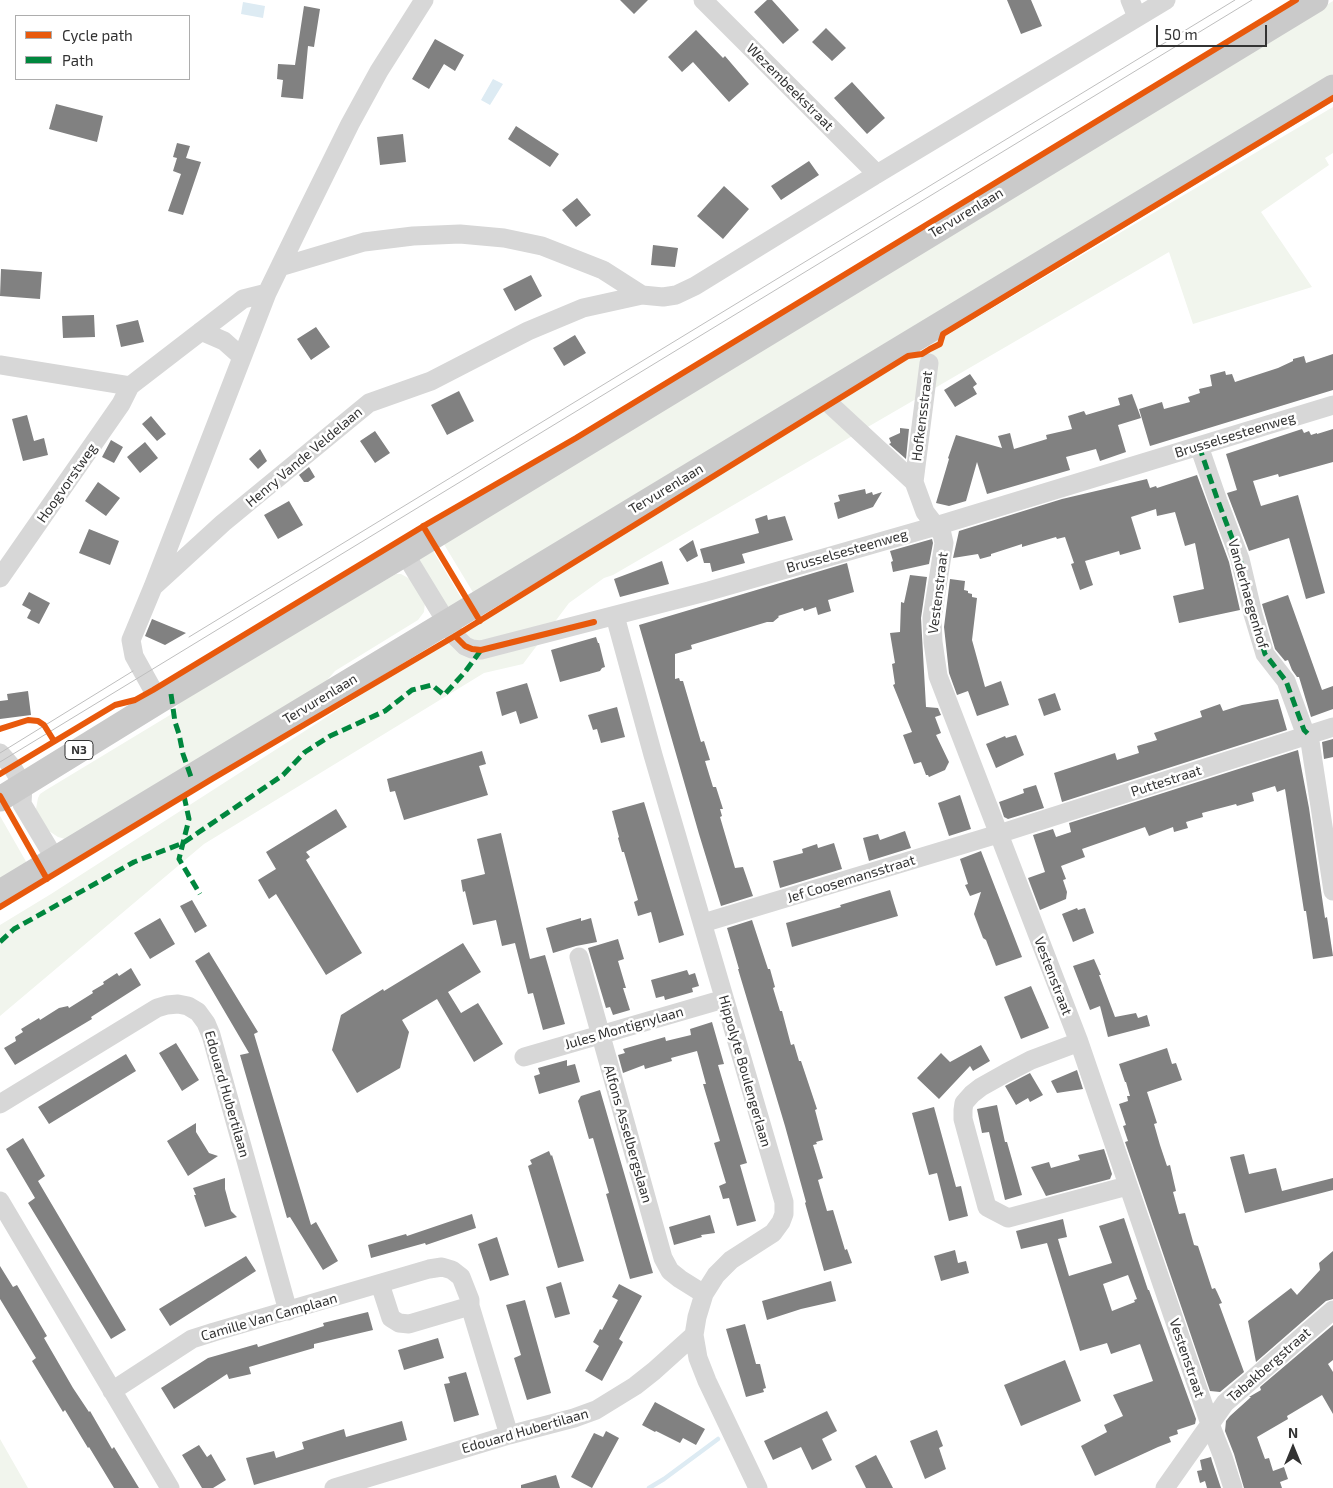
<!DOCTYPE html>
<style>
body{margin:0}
#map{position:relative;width:1333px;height:1488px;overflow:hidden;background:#fff;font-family:"Exo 2",sans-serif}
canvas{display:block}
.legend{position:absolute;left:15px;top:15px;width:175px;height:65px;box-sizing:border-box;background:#fff;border:1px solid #adadad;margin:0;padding:6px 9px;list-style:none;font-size:15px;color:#333}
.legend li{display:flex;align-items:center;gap:10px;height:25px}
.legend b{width:25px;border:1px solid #adadad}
.north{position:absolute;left:1268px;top:1423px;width:50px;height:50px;-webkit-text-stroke:4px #fff;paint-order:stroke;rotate:0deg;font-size:14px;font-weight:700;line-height:20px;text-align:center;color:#333}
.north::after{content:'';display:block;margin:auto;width:18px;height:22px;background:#333;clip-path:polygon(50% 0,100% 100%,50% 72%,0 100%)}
.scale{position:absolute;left:1156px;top:25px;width:111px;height:22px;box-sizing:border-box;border:2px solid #333;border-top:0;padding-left:6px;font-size:15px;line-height:18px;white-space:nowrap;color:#333;-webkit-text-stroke:4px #fff;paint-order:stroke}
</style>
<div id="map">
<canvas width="1333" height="1488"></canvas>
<ul class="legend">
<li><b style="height:6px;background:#e8590c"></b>Cycle path</li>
<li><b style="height:6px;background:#00873e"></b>Path</li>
</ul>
<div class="north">N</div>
<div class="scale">50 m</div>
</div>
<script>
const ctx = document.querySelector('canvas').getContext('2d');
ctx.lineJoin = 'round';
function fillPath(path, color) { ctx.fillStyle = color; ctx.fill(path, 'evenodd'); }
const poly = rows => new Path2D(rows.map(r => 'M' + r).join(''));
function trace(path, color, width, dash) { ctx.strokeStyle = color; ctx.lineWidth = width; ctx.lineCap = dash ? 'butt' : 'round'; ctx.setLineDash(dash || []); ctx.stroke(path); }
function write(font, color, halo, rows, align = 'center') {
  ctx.font = font + ' "Exo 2",sans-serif'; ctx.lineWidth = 5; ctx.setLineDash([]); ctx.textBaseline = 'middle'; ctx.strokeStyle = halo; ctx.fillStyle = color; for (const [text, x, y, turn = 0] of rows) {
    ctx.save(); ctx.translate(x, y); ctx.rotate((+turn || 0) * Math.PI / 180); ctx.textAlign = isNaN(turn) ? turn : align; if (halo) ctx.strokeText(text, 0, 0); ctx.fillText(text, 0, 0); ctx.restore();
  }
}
const green = poly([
 [1333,1,1333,74,474,594,442,541],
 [1333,107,1333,153,1325,158,1329,165,1261,212,1312,287,1193,324,1169,252,613,575,604,578,569,603,523,664,484,673,204,844,0,1016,0,925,51,894,378,684,935,342],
 [432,549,463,601,449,607,447,606,420,561,419,559],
 [396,574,401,574,410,579,425,602,424,612,418,620,335,671,322,686,65,839,58,837,49,831,37,814,36,809,38,798,40,794,46,790,170,715,175,710,181,700],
 [0,816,28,865,0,882],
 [0,1439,28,1488,0,1488]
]);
const water = poly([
 [243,2,265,6,263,18,241,14],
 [493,79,503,84,490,105,481,100]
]);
const stream = poly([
 [649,1488,664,1479,718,1439]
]);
const building = poly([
 [620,0,648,0,634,14],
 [767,0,772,0,799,30,783,44,754,12],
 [1007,0,1031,0,1042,26,1021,34],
 [304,6,320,9,314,47,308,46,303,99,281,97,283,80,277,79,278,64,295,65],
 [826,28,846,48,832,61,812,42],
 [696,30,723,58,725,56,749,84,729,102,693,62,682,72,668,57],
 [435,39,464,55,455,71,444,64,429,89,412,79],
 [852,82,885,118,867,134,834,98],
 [56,104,103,116,97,142,49,129],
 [516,126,559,154,550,167,508,139],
 [403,134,406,162,380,165,377,137],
 [177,143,190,146,186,158,201,162,183,215,168,211,181,174,173,171,177,158,173,157],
 [809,161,819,175,781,200,771,186],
 [724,186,749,209,723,239,697,216],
 [577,198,591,215,576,227,562,210],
 [653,245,678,248,675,267,651,265],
 [1,269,42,272,40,299,0,296],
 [531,275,542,296,515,311,503,289],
 [94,315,95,337,63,338,62,316],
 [138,320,144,342,121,347,116,325],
 [316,327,330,347,311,360,297,339],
 [575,335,586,353,564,366,553,348],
 [1333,354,1333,390,1150,446,1139,409,1162,402,1164,409,1190,402,1188,397,1200,393,1199,389,1212,386,1210,375,1225,371,1226,375,1232,374,1235,382,1278,368,1293,361,1293,359,1304,356,1306,363],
 [970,374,977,384,973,387,977,394,955,407,944,390],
 [459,391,474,421,447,435,431,405],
 [1132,394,1141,418,1118,425,1126,452,1100,461,1096,449,1066,457,1070,470,987,494,977,462,966,501,949,506,936,503,949,459,948,458,956,435,1002,448,998,436,1010,433,1014,449,1047,439,1046,435,1072,429,1068,416,1084,411,1086,415,1120,405,1118,398],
 [27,415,34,441,44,438,48,455,23,461,12,419],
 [151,416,166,434,157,441,142,424],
 [900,428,909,429,906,459,889,444,891,443,889,438,900,433],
 [1302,429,1304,433,1309,431,1311,435,1317,433,1317,434,1333,429,1333,462,1279,477,1278,474,1253,481,1261,506,1298,495,1325,593,1306,599,1289,538,1249,551,1227,493,1237,490,1226,454],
 [375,431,390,453,375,463,360,441],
 [111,440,123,447,114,463,102,457],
 [145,442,158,458,140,473,127,457],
 [260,449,267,461,258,469,249,459],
 [309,467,315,477,308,482,304,482,299,475],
 [1197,475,1229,562,1240,610,1179,623,1173,596,1204,589,1195,543,1185,546,1175,512,1157,516,1156,509,1131,517,1141,549,1120,555,1119,551,1085,561,1093,585,1080,590,1071,564,1074,563,1065,537,1057,539,1056,537,1022,547,1022,544,991,554,991,556,980,559,978,554,953,558,959,531,1062,499,1147,479,1150,488,1156,486,1157,488],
 [98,482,120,498,106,516,85,501],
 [865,489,866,494,872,492,873,495,882,492,873,507,838,519,834,503,840,501,838,495],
 [289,501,303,525,278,539,264,515],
 [767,515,768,520,785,516,793,540,742,554,745,563,712,572,710,563,704,563,700,549,759,533,755,519],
 [89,529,119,541,110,565,79,553],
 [932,539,933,543,929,564,893,572,891,562,893,561,890,551],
 [693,540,698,556,687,562,679,549],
 [662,561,669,584,620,597,614,579],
 [847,563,854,592,828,600,831,611,818,615,816,607,804,611,803,608,778,616,779,617,773,622,767,622,691,645,692,649,675,654,675,679,679,678,680,681,683,681,701,742,704,741,710,760,705,761,713,787,716,787,723,809,720,809,722,816,720,817,735,868,743,867,753,896,721,906,699,834,639,625],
 [910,575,927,577,921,618,926,707,938,708,941,715,935,717,941,733,936,735,949,762,945,770,929,777,928,775,926,775,921,762,914,764,903,735,912,732,893,685,895,684,892,664,895,663,890,633,900,632,901,602,904,603],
 [950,579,965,581,964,590,968,591,968,593,972,594,972,597,977,598,972,640,985,687,1001,681,1009,705,977,716,968,691,957,695,949,673,944,627],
 [29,592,50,603,39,624,27,618,31,610,22,605],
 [1288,595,1322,690,1333,686,1333,709,1311,717,1299,677,1297,677,1292,670,1288,660,1285,661,1275,649,1262,604],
 [152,619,186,633,165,645,145,636],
 [596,637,598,643,599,643,605,667,602,668,600,671,560,682,551,650],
 [527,683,538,718,520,724,516,711,502,716,496,692],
 [28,691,31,715,0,719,0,701,8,700,7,694],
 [1055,693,1061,710,1044,716,1038,699],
 [1278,699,1287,730,1062,802,1054,773,1115,753,1117,760,1139,753,1137,746,1157,740,1154,733,1202,717,1200,711,1220,704,1223,711,1242,705],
 [617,707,625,737,601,743,597,729,593,730,588,715],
 [1016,735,1024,755,996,768,986,744,1005,736,1006,738],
 [1333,739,1333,757,1324,759,1322,742],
 [1298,750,1309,808,1325,918,1327,917,1333,956,1313,959,1306,911,1304,911,1285,789,1277,792,1275,786,1252,793,1254,801,1237,806,1236,804,1202,813,1203,817,1186,822,1188,828,1174,832,1173,827,1149,836,1145,827,1082,849,1085,857,1061,866,1066,879,1063,880,1067,892,1066,899,1040,910,1028,878,1045,872,1033,835,1053,829,1056,837,1071,832,1069,823],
 [482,751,486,764,479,766,488,795,404,820,395,791,390,792,387,779],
 [1036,785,1044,808,1008,819,1004,817,999,802,1024,793,1023,789],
 [960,795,971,829,949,836,938,803],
 [644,802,684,935,659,943,651,912,638,916,634,902,638,900,624,852,622,852,618,838,619,837,612,811],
 [336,809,347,827,306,852,310,857,306,860,362,953,326,975,276,894,269,899,258,880,276,869,266,852],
 [905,831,911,848,869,861,863,838,878,834,880,840],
 [501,833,530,959,545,955,565,1024,543,1030,533,993,528,994,515,943,502,946,496,920,473,925,465,891,463,892,461,880,485,874,477,839],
 [834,843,842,869,780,888,773,861,803,853,802,849,817,844,818,848],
 [981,851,1022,957,996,966,986,940,983,938,974,914,981,892,970,896,965,885,968,884,960,859],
 [890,890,898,916,792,947,786,923,841,907,840,905],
 [192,900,207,926,195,933,180,906],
 [1077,908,1078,910,1085,908,1094,933,1073,942,1062,914],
 [160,918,175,944,150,959,134,933],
 [581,918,581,921,591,918,597,942,576,946,553,953,546,928],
 [752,920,768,969,770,969,775,987,773,988,780,1011,782,1011,791,1045,794,1044,799,1061,801,1061,817,1109,815,1110,823,1140,816,1142,817,1144,813,1145,823,1178,818,1180,827,1211,833,1210,845,1250,847,1249,852,1263,824,1271,805,1203,806,1202,785,1126,738,969,739,969,727,928],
 [618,939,624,959,618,961,626,988,623,988,630,1010,613,1015,610,1007,606,1008,588,948],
 [463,943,481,972,448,992,461,1013,478,1003,503,1044,474,1062,437,999,402,1020,409,1032,400,1068,357,1093,332,1050,341,1015,383,989,384,991],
 [209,952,258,1032,254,1034,311,1225,316,1222,338,1261,323,1270,290,1217,287,1218,240,1055,249,1053,195,961],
 [1094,959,1101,975,1099,975,1115,1017,1136,1013,1138,1018,1147,1015,1150,1026,1108,1037,1100,1006,1090,1010,1073,966],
 [131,968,141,985,91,1017,92,1019,15,1065,4,1048,16,1041,15,1037,23,1032,21,1029,39,1018,40,1020,59,1008,68,1006,69,1008,93,993,92,991,104,984,103,982,117,973,119,976],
 [687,970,689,975,695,973,699,986,692,988,693,992,665,1000,664,996,656,998,651,980],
 [1031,986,1049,1028,1021,1039,1004,997],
 [712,1022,724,1064,718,1065,747,1163,740,1165,756,1221,737,1226,729,1198,723,1199,719,1186,726,1183,714,1143,720,1141,703,1084,706,1084,697,1051,671,1058,672,1061,645,1069,644,1065,623,1073,618,1055,625,1053,623,1049,665,1037,666,1041,691,1035,690,1029],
 [176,1043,199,1080,182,1091,159,1053],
 [981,1045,990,1061,973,1071,970,1066,939,1099,917,1078,941,1053,950,1062],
 [1167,1048,1172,1064,1176,1063,1182,1080,1147,1092,1157,1123,1154,1124,1160,1145,1167,1166,1170,1165,1176,1191,1173,1192,1179,1214,1185,1213,1194,1245,1198,1246,1212,1289,1215,1288,1217,1292,1222,1303,1219,1304,1244,1372,1220,1392,1210,1391,1125,1142,1128,1141,1123,1126,1126,1125,1119,1104,1128,1101,1127,1096,1130,1096,1126,1082,1125,1082,1119,1064],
 [126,1054,136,1071,49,1124,38,1107],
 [567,1060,567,1066,575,1064,580,1082,539,1094,534,1076,540,1074,538,1068],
 [1077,1070,1083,1089,1057,1093,1051,1081],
 [1030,1073,1043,1095,1030,1102,1028,1098,1016,1105,1005,1086],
 [600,1090,653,1273,630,1279,606,1194,609,1193,593,1138,589,1139,578,1101,581,1096],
 [997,1105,1005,1142,1007,1142,1022,1195,1005,1200,989,1132,982,1133,977,1109],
 [934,1107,956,1187,961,1186,968,1216,949,1221,937,1173,929,1175,912,1113],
 [196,1123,196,1132,209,1153,218,1156,188,1176,167,1141],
 [23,1138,45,1176,38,1181,126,1330,111,1339,28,1203,35,1198,6,1149],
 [1104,1149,1112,1174,1110,1179,1046,1196,1031,1167,1049,1162,1051,1168,1080,1160,1078,1155],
 [549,1151,551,1156,552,1155,584,1261,558,1268,528,1166,532,1164,530,1160],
 [1244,1154,1249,1174,1276,1168,1282,1191,1333,1178,1333,1190,1245,1213,1230,1157],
 [225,1178,225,1189,231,1211,237,1217,205,1227,194,1195,196,1195,193,1188],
 [472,1214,476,1228,426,1245,425,1243,371,1258,368,1245,406,1234,407,1236],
 [710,1215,715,1233,701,1235,702,1237,674,1245,669,1227],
 [1124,1218,1148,1290,1149,1290,1196,1419,1195,1424,1177,1430,1178,1434,1169,1437,1171,1442,1158,1447,1095,1476,1081,1446,1107,1432,1104,1425,1123,1416,1113,1395,1153,1381,1140,1344,1111,1354,1107,1343,1080,1351,1047,1243,1021,1249,1016,1231,1063,1219,1067,1237,1058,1239,1069,1276,1112,1263,1099,1226],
 [1128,1275,1137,1299,1134,1300,1135,1302,1112,1311,1103,1284],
 [497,1237,509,1275,490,1281,478,1244],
 [955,1250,958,1263,966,1261,969,1273,941,1281,934,1256],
 [1333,1251,1333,1299,1326,1301,1256,1362,1248,1321,1291,1288,1297,1295,1320,1270,1319,1263],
 [246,1256,256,1271,170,1326,159,1309],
 [0,1266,13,1287,17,1285,47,1336,44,1338,73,1388,89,1412,90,1411,112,1449,114,1447,139,1488,114,1488,89,1447,88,1448,65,1410,63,1412,32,1361,36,1358,0,1299],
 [831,1281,836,1301,801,1309,767,1320,762,1301],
 [561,1282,570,1314,555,1318,546,1287],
 [619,1284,642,1296,619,1339,623,1342,602,1381,585,1371,599,1346,593,1342,600,1329,602,1330,618,1300,612,1297],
 [525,1300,551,1393,527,1400,514,1358,521,1355,506,1305],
 [368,1312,373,1330,314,1344,314,1348,249,1367,251,1374,229,1379,227,1374,174,1409,161,1388,208,1358,257,1344,258,1347,324,1326,323,1323],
 [745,1324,756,1364,760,1364,766,1388,763,1389,764,1392,746,1397,726,1329],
 [1333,1325,1333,1360,1328,1364,1333,1372,1333,1414,1322,1395,1287,1416,1288,1419,1257,1437,1265,1459,1269,1458,1273,1471,1284,1467,1288,1479,1280,1482,1282,1488,1244,1488,1234,1454,1225,1431,1226,1421,1230,1416,1251,1397,1249,1397,1261,1390,1260,1387],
 [438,1338,444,1358,404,1370,398,1350],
 [1065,1360,1081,1401,1021,1426,1004,1385],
 [466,1372,479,1415,454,1422,444,1384,450,1383,448,1377],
 [655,1402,705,1429,696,1445,683,1438,680,1443,656,1431,655,1432,642,1425],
 [827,1411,837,1431,822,1439,832,1460,812,1470,801,1447,773,1460,764,1441],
 [402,1421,407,1440,254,1485,246,1458,274,1451,276,1458,304,1449,302,1442,344,1429,346,1437],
 [937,1430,943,1446,939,1448,946,1469,925,1479,910,1441],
 [606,1431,619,1438,592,1488,571,1477,594,1433,603,1437],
 [199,1445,207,1457,211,1454,226,1480,213,1488,202,1488,182,1455],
 [876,1455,893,1488,866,1488,855,1466],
 [1211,1457,1212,1461,1221,1488,1207,1488,1205,1481,1200,1483,1197,1471,1202,1470,1200,1460],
 [556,1475,560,1488,521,1488,521,1485]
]);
const minor = poly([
 [703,0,877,174],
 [1130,0,1137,17],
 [280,267,364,242,413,236,460,234,504,238,542,246,603,270,642,295],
 [201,331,224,341,242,357],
 [929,363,914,482,925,512,942,534,944,543,932,618,933,642,938,676,1079,1042,1210,1424,1223,1457,1233,1488],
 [0,365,130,386,243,299,267,293],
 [821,396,914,482],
 [1199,446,1218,501,1240,559,1253,614,1265,654,1286,681,1304,730,1309,735],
 [405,554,455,636,465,646,472,649,481,650,709,591,936,526,1333,405],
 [0,578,121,404,130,386],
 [153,587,223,523,369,403,431,381,528,331,583,308,642,295,663,297,676,295,695,286,877,174,1166,0],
 [615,616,653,755,784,1202,784,1214,781,1222,773,1233,731,1260,716,1275,704,1294,697,1317,694,1335,698,1358,707,1381,758,1488],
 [159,701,134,656,131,640,153,587,267,293,305,215,350,124,379,71,424,0],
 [1309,735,1333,891],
 [0,753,12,767,23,785,22,804,55,859],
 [703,923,1008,831,1333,727],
 [579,957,663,1258,670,1271,680,1279,704,1294],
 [1079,1042,1031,1060,1006,1073,981,1087,972,1094,964,1103,963,1110,963,1119,987,1207,1008,1218,1127,1186],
 [524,1057,724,999],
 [0,1104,157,1008,167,1005,178,1004,188,1006,198,1012,206,1023,211,1035,288,1311],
 [0,1201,170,1488],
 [380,1284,391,1318,399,1323,409,1324,470,1306],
 [112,1391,192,1339,214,1332,429,1269,442,1267,452,1270,461,1277,470,1300,470,1306,509,1435],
 [334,1488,509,1435,574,1418,596,1410,635,1386,654,1371,694,1335],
 [1165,1488,1225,1403,1333,1310]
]);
const major = poly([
 [0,799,159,701,405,554,1316,0],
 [0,892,1333,87]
]);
const tram = poly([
 [189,637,1235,0],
 [0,753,133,671],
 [0,762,1252,0]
]);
const quiet = poly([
 [1199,446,1218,501,1240,559,1253,614,1265,654,1286,681,1304,730,1309,735],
 [171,694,175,722,179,734,183,754,191,777],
 [184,796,189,819,179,859,200,894],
 [0,942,14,929,134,862,183,843,283,775,305,752,330,736,385,711,412,690,432,685,444,695,465,672,481,650]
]);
const cycleway = poly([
 [423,526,480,621],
 [455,636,465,646,472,649,481,650,594,622],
 [0,729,28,720,38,721,44,725,54,741],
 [0,774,115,705,135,700,153,690,427,524,576,438,1296,0],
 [0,796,47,879],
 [0,907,212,779,455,636,908,356,922,354,930,349,940,344,943,334,1333,98]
]);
const shields = [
 [79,750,28]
];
const shieldNames = [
 ["N3",79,750]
];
const streetNames = [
 ["Wezembeekstraat",790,87,45],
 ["Tervurenlaan",966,213,-31],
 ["Hofkensstraat",922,416,-83],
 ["Brusselsesteenweg",1235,435,-17],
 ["Henry Vande Veldelaan",304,457,-40],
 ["Hoogvorstweg",67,483,-55],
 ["Tervurenlaan",666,489,-31],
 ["Brusselsesteenweg",847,551,-16],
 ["Vestenstraat",938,593,-83],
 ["Vanderhaegenhof",1248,594,74],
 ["Tervurenlaan",320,699,-31],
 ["Puttestraat",1166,781,-18],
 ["Jef Coosemansstraat",851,879,-17],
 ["Vestenstraat",1053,976,69],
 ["Jules Montignylaan",624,1028,-16],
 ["Hippolyte Boulengerlaan",745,1071,74],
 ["Edouard Hubertilaan",227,1094,74],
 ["Alfons Asselbergslaan",628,1134,74],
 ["Camille Van Camplaan",269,1317,-16],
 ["Vestenstraat",1187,1358,71],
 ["Tabakbergstraat",1269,1365,-41],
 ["Edouard Hubertilaan",525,1431,-16]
];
fillPath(green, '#f1f5ed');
fillPath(water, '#ddebf3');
trace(stream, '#ddebf3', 4.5);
fillPath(building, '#818181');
trace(minor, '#d7d7d7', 19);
trace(major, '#cacaca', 25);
trace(tram, '#bebebe', 1);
trace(quiet, '#00873e', 5, [10, 5]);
trace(cycleway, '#e8590c', 6);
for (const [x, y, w] of shields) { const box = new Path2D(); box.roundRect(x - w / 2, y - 9.5, w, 19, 4); ctx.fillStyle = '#fff'; ctx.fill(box); trace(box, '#333', 1); }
write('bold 12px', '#333', null, shieldNames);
write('14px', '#333', '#fff', streetNames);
</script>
